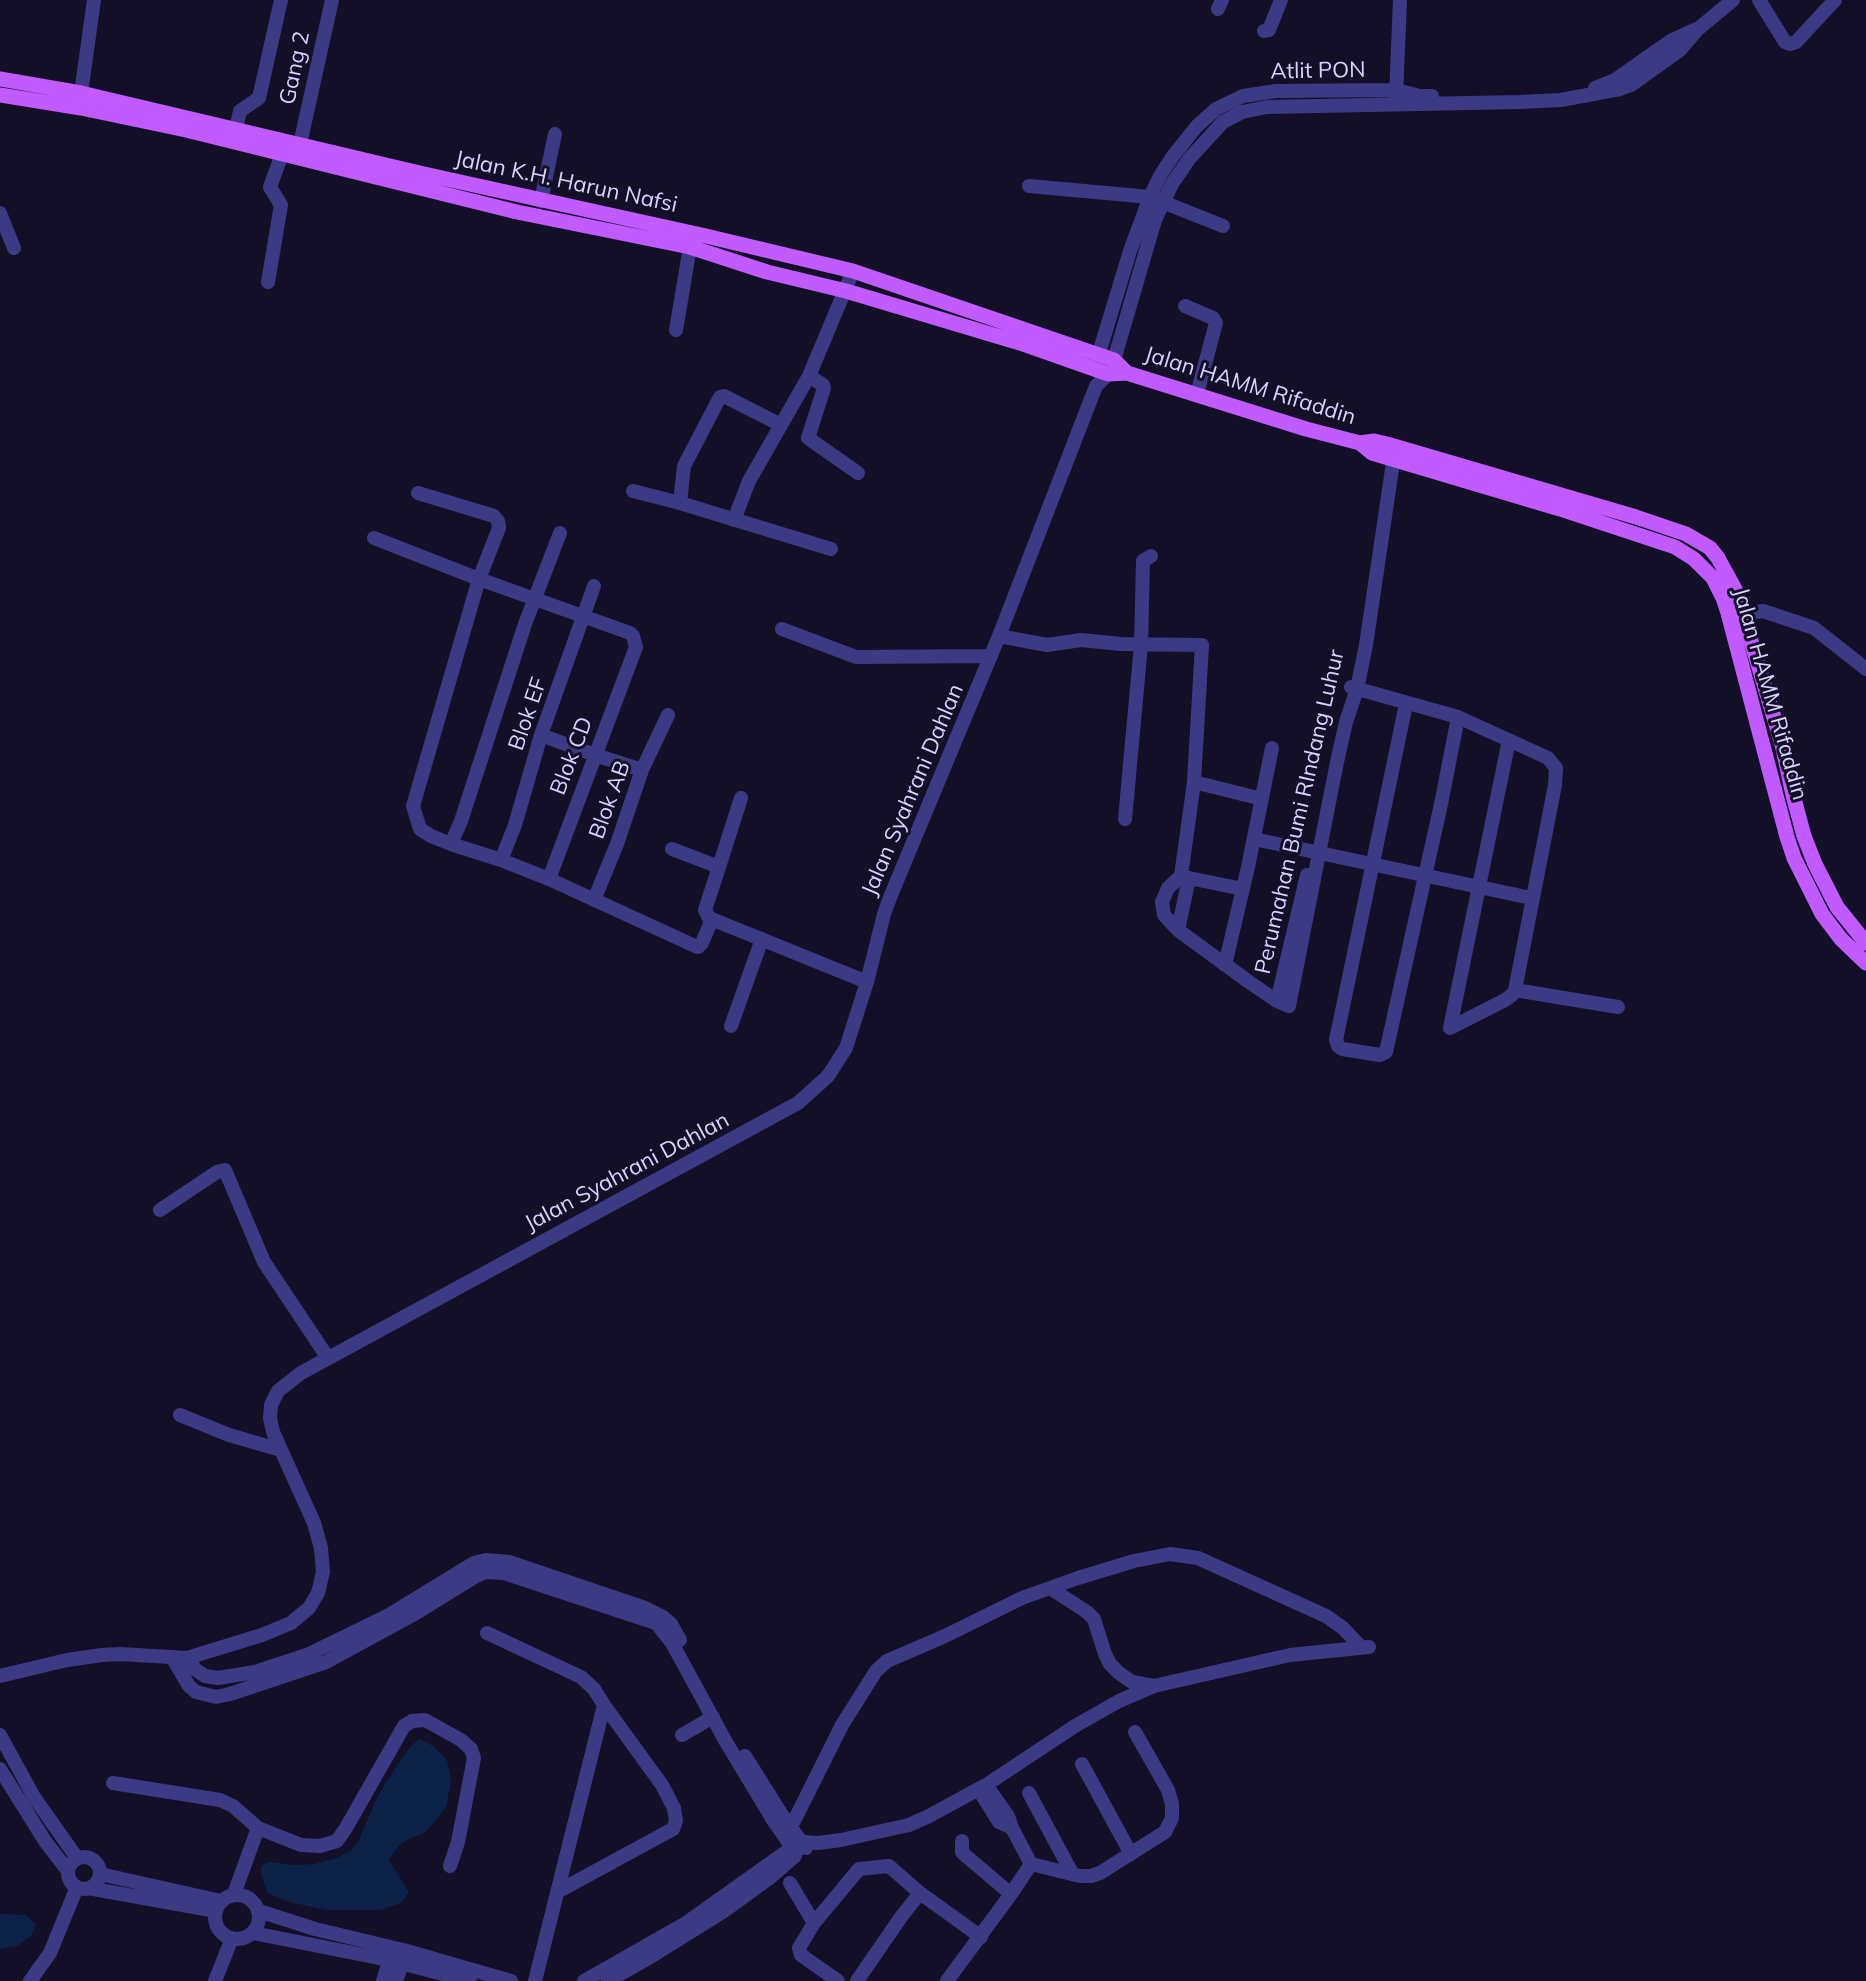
<!DOCTYPE html>
<style>
body{margin:0}
canvas{display:block;background:#130f26}
</style>
<canvas width="1866" height="1981"></canvas>
<script>
const ctx = document.querySelector('canvas').getContext('2d');
ctx.lineJoin = 'round';
function fillPath(path, color) { ctx.fillStyle = color; ctx.fill(path, 'evenodd'); }
const poly = rows => new Path2D(rows.map(r => 'M' + r).join(''));
function trace(path, color, width, dash) { ctx.strokeStyle = color; ctx.lineWidth = width; ctx.lineCap = dash ? 'butt' : 'round'; ctx.setLineDash(dash || []); ctx.stroke(path); }
function write(font, color, halo, rows, align = 'center') {
  ctx.font = font + ' Mulish,sans-serif'; ctx.lineWidth = 6; ctx.setLineDash([]); ctx.textBaseline = 'middle'; ctx.strokeStyle = halo; ctx.fillStyle = color; for (const [text, x, y, turn = 0] of rows) {
    ctx.save(); ctx.translate(x, y); ctx.rotate((+turn || 0) * Math.PI / 180); ctx.textAlign = isNaN(turn) ? turn : align; if (halo) ctx.strokeText(text, 0, 0); ctx.fillText(text, 0, 0); ctx.restore();
  }
}
const water = poly([
 [419,1739,433,1746,447,1760,451,1782,446,1807,427,1831,403,1842,388,1859,409,1892,401,1903,380,1910,327,1910,289,1902,268,1893,261,1875,261,1866,268,1862,295,1865,315,1864,336,1858,352,1850,359,1840,375,1802,386,1782,409,1748],
 [0,1914,26,1915,36,1925,31,1936,17,1946,0,1949]
]);
const minor = poly([
 [1759,0,1785,42,1790,44,1796,42,1835,0],
 [1218,9,1222,0],
 [1264,31,1269,30,1281,0],
 [1595,88,1615,80,1672,40,1694,30],
 [81,93,94,0],
 [1396,97,1400,0],
 [236,129,240,111,259,98,281,0],
 [300,144,332,0],
 [1029,186,1150,197,1223,226],
 [541,201,555,134],
 [0,213,14,248],
 [268,282,281,205,270,187,282,154],
 [1185,306,1213,318,1216,323,1197,394],
 [676,330,690,247],
 [1096,363,1130,251,1150,197,1160,176,1173,156,1197,126,1216,109,1243,96,1276,91,1396,90,1420,96,1432,96],
 [809,376,823,385,824,388,808,438,858,473],
 [781,425,724,396,720,397,684,466,680,503,831,549],
 [633,491,680,503],
 [418,493,494,516,498,521,499,528,479,579,413,806,420,829,431,836,451,844],
 [734,520,749,481,809,376,853,271],
 [374,538,479,579,630,633,633,636,636,647,549,879],
 [594,586,541,735,515,825,501,860,549,879,695,946,698,947,702,943,712,919],
 [1743,614,1763,611,1814,628,1866,669],
 [782,629,856,657,991,656],
 [999,636,1047,645,1081,640,1121,644,1202,645,1194,782,1181,876,1189,878,1178,930,1249,982,1277,1001,1289,1006,1337,762,1346,722,1357,689,1366,645,1395,449],
 [1351,687,1458,717,1548,758,1556,768,1555,785,1515,990,1512,995,1505,1000,1450,1028,1509,740],
 [1406,704,1336,1040,1338,1046,1342,1049,1380,1055,1386,1052,1441,804,1458,717],
 [541,735,595,755,642,770],
 [1194,782,1262,799],
 [1125,819,1141,645,1143,561,1151,556],
 [1254,839,1531,898],
 [672,849,719,867,705,910,709,918,867,982],
 [501,860,451,844,461,821,525,624,560,533],
 [719,867,741,798],
 [1189,878,1243,889],
 [594,900,617,844,642,770,668,715],
 [1178,930,1164,915,1162,902,1168,888,1181,876],
 [1225,965,1248,867,1272,748],
 [1515,990,1618,1007],
 [1277,1001,1307,875],
 [731,1026,762,939],
 [160,1210,217,1172,225,1170,264,1262,328,1358],
 [180,1415,229,1435,281,1450],
 [1050,1588,1087,1612,1094,1619,1105,1654,1110,1664,1119,1673,1132,1682,1154,1686],
 [487,1633,581,1677,594,1689,604,1705,535,1981],
 [187,1658,196,1670,205,1676,218,1678,255,1672,307,1655,389,1615,474,1563,486,1560,509,1562,645,1608,663,1617,671,1624,680,1640],
 [173,1659,189,1686,196,1692,216,1697,230,1694,326,1662,416,1613,476,1576,485,1572,504,1573,656,1623,672,1643,726,1742,773,1820,796,1853],
 [0,1676,67,1660,102,1655,120,1654,187,1658,262,1635,291,1623,309,1608,318,1593,323,1572,321,1548,314,1523,273,1432,270,1418,271,1405,278,1391,301,1373,798,1103,828,1076,846,1048,867,982,884,914,891,895,999,636,1096,386,1108,374,1114,360,1155,220,1172,184,1189,159,1223,122,1242,112,1267,107,1519,102,1561,100,1620,89,1631,85,1680,50,1698,29,1733,0],
 [0,1735,34,1797,77,1858],
 [682,1735,713,1717],
 [745,1756,782,1815,806,1848],
 [1082,1764,1131,1854],
 [0,1769,45,1841,68,1871],
 [113,1783,220,1800,233,1806,258,1828,301,1845,320,1846,337,1841,346,1828,404,1726,412,1721,425,1720,461,1740,471,1749,474,1758,458,1842,450,1866],
 [986,1785,1008,1816,1012,1828,1031,1864,1080,1876,1091,1876,1100,1873,1165,1832,1172,1818,1172,1804,1168,1790,1135,1732],
 [979,1790,999,1822,1012,1828],
 [1029,1793,1072,1873],
 [787,1831,794,1821,842,1725,876,1671,887,1661,945,1636,1022,1598,1078,1578,1134,1561,1170,1554,1198,1558,1326,1616,1343,1628,1361,1647],
 '68 1873a16 16 0 1 1 32 0a16 16 0 1 1-32 0Z',
 [100,1874,221,1901],
 [790,1883,814,1923],
 [88,1888,216,1911],
 [557,1892,673,1829,676,1821,674,1808,662,1785,604,1705],
 [234,1894,258,1828],
 [1011,1894,1031,1864],
 '215 1917a22 22 0 1 1 44 0a22 22 0 1 1-44 0Z',
 [259,1911,315,1929,407,1951,511,1981],
 [253,1933,389,1960,470,1981],
 [30,1981,50,1953,77,1887],
 [215,1981,232,1938],
 [383,1981,392,1951],
 [396,1981,405,1956],
 [584,1981,686,1923,793,1847,802,1842,818,1843,841,1840,909,1825,929,1816,986,1785,1075,1726,1119,1701,1154,1686,1290,1655,1369,1647],
 [608,1981,647,1959,724,1911,772,1876,795,1856],
 [838,1981,801,1955,799,1948,814,1923,859,1869,889,1866,920,1893,981,1937],
 [857,1981,901,1917,920,1893],
 [947,1981,1011,1894,966,1856,962,1852,962,1841]
]);
const major = poly([
 [0,79,81,93,424,174,706,236,853,271,1114,360,1127,373],
 [0,95,81,108,186,130,517,212,690,247,767,272,846,291,1020,343,1108,374,1127,373,1306,429,1360,443,1374,441,1387,444,1636,517,1686,534,1710,548,1718,558,1736,591,1782,744,1793,795,1804,836,1815,864,1837,907,1866,943],
 [1360,443,1372,453,1560,509,1675,547,1694,559,1713,578,1723,598,1728,613,1787,837,1794,858,1822,914,1841,939,1866,963]
]);
const streetNames = [
 ["Gang 2",295,68,-78],
 ["Atlit PON",1318,71,-1],
 ["Jalan K.H. Harun Nafsi",566,182,12],
 ["Jalan HAMM Rifaddin",1250,386,17],
 ["Jalan HAMM Rifaddin",1770,694,74],
 ["Blok EF",528,714,-71],
 ["Blok CD",572,756,-69],
 ["Jalan Syahrani Dahlan",913,790,-67],
 ["Blok AB",610,800,-70],
 ["Perumahan Bumi RIndang Luhur",1300,812,-77],
 ["Jalan Syahrani Dahlan",627,1172,-28]
];
fillPath(water, '#0c2248');
trace(minor, '#3d3a85', 14);
trace(major, '#c25bff', 15);
write('22px', '#d9d4ff', '#130f26', streetNames);
</script>
